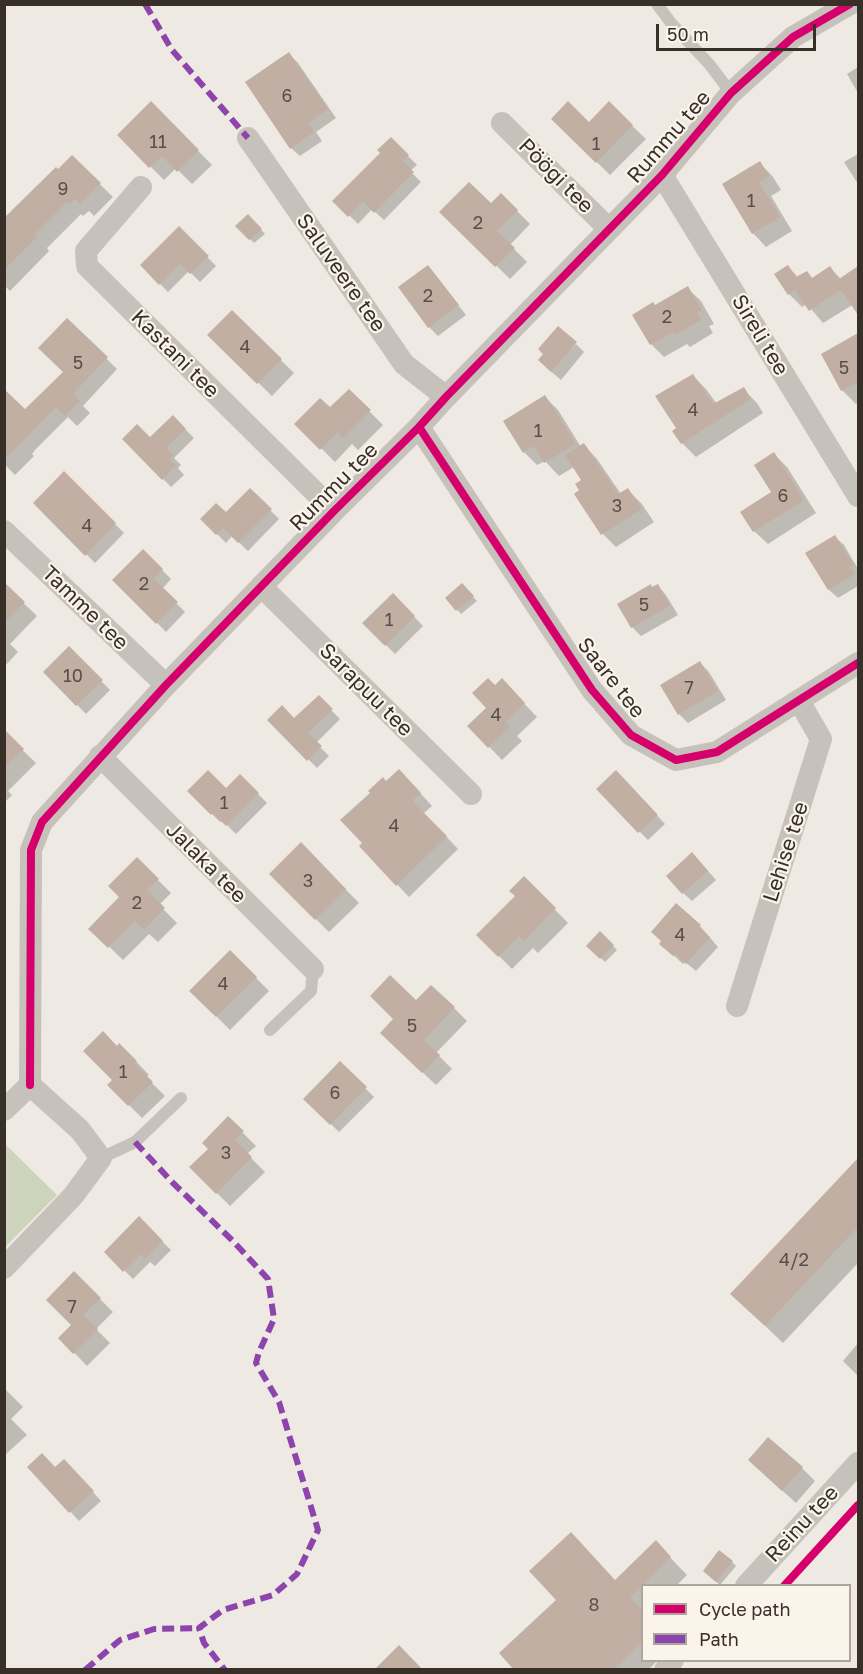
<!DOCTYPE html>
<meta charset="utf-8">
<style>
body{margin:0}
#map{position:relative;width:863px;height:1674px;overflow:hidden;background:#eee9e2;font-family:"Golos Text",sans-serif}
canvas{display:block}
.frame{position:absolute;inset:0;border:6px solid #382f29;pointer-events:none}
.legend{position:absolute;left:641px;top:1584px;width:210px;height:78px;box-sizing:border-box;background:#faf4ea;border:2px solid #aca59d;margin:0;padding:8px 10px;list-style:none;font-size:18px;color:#382f29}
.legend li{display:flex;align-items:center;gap:12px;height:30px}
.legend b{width:30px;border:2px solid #aca59d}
.scale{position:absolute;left:656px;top:24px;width:160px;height:27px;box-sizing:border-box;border:3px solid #382f29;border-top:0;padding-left:8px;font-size:18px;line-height:21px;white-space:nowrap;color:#382f29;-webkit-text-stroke:4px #faf4ea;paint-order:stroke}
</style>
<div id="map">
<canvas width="863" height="1674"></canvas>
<div class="frame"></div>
<ul class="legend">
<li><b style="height:8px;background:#d6006c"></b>Cycle path</li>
<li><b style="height:8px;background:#8e44ad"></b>Path</li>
</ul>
<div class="scale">50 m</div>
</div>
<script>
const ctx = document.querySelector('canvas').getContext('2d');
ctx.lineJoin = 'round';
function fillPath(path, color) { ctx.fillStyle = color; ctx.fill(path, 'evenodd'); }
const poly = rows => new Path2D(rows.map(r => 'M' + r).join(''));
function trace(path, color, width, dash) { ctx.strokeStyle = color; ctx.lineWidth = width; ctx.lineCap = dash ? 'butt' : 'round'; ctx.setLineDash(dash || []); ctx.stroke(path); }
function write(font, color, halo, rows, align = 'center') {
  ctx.font = font + ' "Golos Text",sans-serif'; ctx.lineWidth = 4.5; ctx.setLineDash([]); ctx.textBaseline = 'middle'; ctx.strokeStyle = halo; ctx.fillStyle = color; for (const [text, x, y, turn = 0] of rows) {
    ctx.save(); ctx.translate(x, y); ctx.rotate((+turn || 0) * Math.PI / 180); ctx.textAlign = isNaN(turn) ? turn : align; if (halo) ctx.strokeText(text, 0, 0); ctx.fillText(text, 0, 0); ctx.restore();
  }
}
const green = poly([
 [5,1144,57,1195,5,1247,4,1247]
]);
const shadow = poly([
 [289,54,298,63,336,118,316,132,322,141,300,156,291,148],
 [858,67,858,93,847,74],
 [151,103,212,165,192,184,176,168,164,180,119,135],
 [609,104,646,139,610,175,553,119,589,124],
 [391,139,417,165,410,171,421,182,384,220,372,209,358,224,335,201,382,153],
 [858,154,858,184,844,162],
 [72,157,113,197,94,216,89,211,83,216,81,214,47,248,49,251,10,291,4,285,4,220],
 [760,163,773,177,781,190,771,196,792,231,766,247,753,233],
 [501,195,530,224,510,245,527,262,510,279,441,212,491,205],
 [248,216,265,234,254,243,237,226],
 [179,228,216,266,200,282,189,271,168,292,142,265],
 [428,267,466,315,438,336,429,327],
 [788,267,799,278,807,272,813,279,830,268,841,279,858,268,858,308,854,304,823,323,807,304,802,307,789,294],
 [687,288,701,301,714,324,709,326,713,333,690,347,687,344,664,357,651,344,655,306],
 [232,312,294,373,272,396,209,335],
 [67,320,117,369,83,406,90,413,77,426,68,417,35,450,32,454,34,456,15,475,4,464,4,406,25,411,65,372],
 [858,335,858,402,856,404,842,390,823,354],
 [576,344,584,352,561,380,548,369],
 [693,376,706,389,717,404,743,389,757,403,763,413,696,457,682,443,674,431,678,428],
 [349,391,383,425,358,450,352,444,335,462,297,424,330,410],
 [545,397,558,410,581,447,584,445,597,459,621,494,628,490,641,503,654,522,616,547,603,534,576,494,581,491,583,481,574,467,559,476,545,461,537,465,524,452],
 [173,417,194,438,174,458,181,465,178,468,184,475,171,487,124,439,150,439],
 [774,454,787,467,816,513,768,544,754,531,773,492],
 [64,473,124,533,95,563,35,503],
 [250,490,279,519,248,551,232,536,226,543,202,519,226,514],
 [835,537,844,545,858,569,858,586,838,598,829,590,807,553],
 [143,551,171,579,162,589,185,612,166,632,115,580],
 [4,584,37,616,10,644,18,652,4,667],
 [462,585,477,601,461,614,447,598],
 [658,586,666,595,678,615,641,636,632,627,653,589],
 [393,595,423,626,395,654,364,623],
 [69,648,110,690,86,714,45,672],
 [700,663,709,672,726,700,688,723,679,714],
 [495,687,515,694,537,717,517,736,522,741,502,760,469,726,488,708],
 [318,697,340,719,316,743,329,756,317,768,269,720,294,720],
 [4,732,36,763,8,791,12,795,4,803],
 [616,772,665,824,648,840,598,789],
 [240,776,267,803,236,834,223,821,220,822,189,791,226,790],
 [386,783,411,783,432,806,424,813,458,849,409,897,361,847,365,843,372,793],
 [301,844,359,903,329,932,271,874],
 [137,859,171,893,159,905,177,923,158,942,149,934,123,960,91,929,121,897],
 [701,863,716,880,692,901,683,893],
 [524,878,568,923,538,953,533,948,512,969,478,935,517,896],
 [700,926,718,947,696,971,685,962,683,964,670,952],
 [600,933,617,950,605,962,588,946],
 [230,952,269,991,230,1030,191,991],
 [416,1002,454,1008,467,1021,436,1053,452,1069,436,1085,395,1046],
 [117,1048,133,1058,149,1075,146,1077,165,1096,142,1118,109,1085,114,1080],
 [340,1063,374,1097,339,1132,305,1099],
 [228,1118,256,1146,247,1154,265,1172,230,1206,191,1167,210,1149],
 [858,1160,858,1263,783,1343,732,1294],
 [139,1219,171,1250,155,1266,150,1262,133,1279,106,1252],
 [74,1273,113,1312,96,1329,110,1343,87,1366,60,1338,73,1325],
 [858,1343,858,1376,843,1361],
 [4,1388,23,1407,11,1419,27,1435,6,1454,4,1453],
 [29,1467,73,1470,101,1501,79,1521],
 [802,1468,815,1481,796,1503,763,1473],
 [656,1543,687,1575,676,1586,642,1586,642,1660,658,1660,648,1670,516,1670,616,1582],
 [732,1562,736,1566,720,1585,708,1575]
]);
const building = poly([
 [289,52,328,109,308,123,314,132,290,149,245,82],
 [151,101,199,150,177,172,162,156,149,168,117,135],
 [568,101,589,122,609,101,633,125,596,163,551,119],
 [391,137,409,155,403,161,414,172,374,213,363,201,348,217,332,201,380,153,377,150],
 [72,155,101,183,80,204,75,199,69,204,67,202,35,234,37,237,4,270,4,218,56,167,58,169],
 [760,161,769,176,759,182,780,217,752,234,722,184],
 [469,182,491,203,501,193,518,210,497,231,515,248,495,267,439,212],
 [248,214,262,229,249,240,235,226],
 [179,226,209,256,190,274,180,264,159,285,140,265],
 [428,265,459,305,428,328,398,287],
 [788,265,796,277,807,271,812,278,830,266,839,279,858,266,858,315,841,290,809,311,795,290,788,295,774,274],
 [688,286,702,310,697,313,701,320,675,335,673,332,650,345,632,315,653,302,655,305],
 [232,310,282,359,257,384,207,335],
 [67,318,108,357,73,394,80,401,65,416,56,407,4,460,4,389,25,409,63,372,38,348],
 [558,326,577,342,551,372,538,360,543,354,538,349],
 [858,333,858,382,841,391,821,354],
 [693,374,713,404,744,387,751,399,681,444,672,431,676,428,655,396],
 [349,389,371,410,343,438,338,432,320,450,294,424,320,398,330,407],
 [545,395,576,444,544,463,534,446,523,453,503,421],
 [173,415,186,429,166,448,173,455,170,459,176,465,162,480,122,439,137,424,150,437],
 [584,443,618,494,628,488,642,509,601,535,574,494,579,490,575,484,581,480,565,455],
 [774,452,804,500,753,532,740,512,771,492,754,465],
 [64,471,116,523,85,556,33,503],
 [250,488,272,509,238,543,223,528,216,535,200,519,216,503,226,512],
 [835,535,854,565,850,567,855,574,828,590,805,553],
 [143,549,163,569,154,579,178,602,156,624,112,580],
 [4,582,25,602,4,623],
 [462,583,474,596,456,611,445,598],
 [651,584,652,587,658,584,670,606,631,628,617,604],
 [393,593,415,616,385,646,362,623],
 [69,646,103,680,76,706,43,672],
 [700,661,718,691,678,715,660,685],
 [488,678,495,685,502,678,525,703,505,722,510,727,488,748,467,726,486,708,472,693],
 [319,695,333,709,308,733,322,746,307,761,267,720,282,705,294,718],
 [4,729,24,749,4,768],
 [399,769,421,793,413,800,416,805,447,836,396,886,359,846,362,843,340,820,370,793,368,791,383,777,386,781],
 [208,770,226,788,240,774,259,793,226,826,213,813,211,815,187,791],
 [616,770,658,815,638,833,596,789],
 [301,842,346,889,315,920,269,874],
 [692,852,708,871,682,894,666,876],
 [137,857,159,879,147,890,165,908,144,930,135,921,108,948,88,929,119,897,108,886],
 [524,876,556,908,524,941,519,936,498,957,476,935,515,896,509,891],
 [676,903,701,925,699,927,710,937,686,964,676,954,673,956,659,944,661,941,651,932],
 [600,931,614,945,600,959,586,946],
 [230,950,257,977,216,1017,189,991],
 [390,975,416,1000,431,985,455,1007,424,1040,440,1055,422,1073,380,1033,393,1019,370,996],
 [103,1031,117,1046,119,1043,137,1061,134,1063,153,1082,128,1106,107,1085,112,1080,83,1051],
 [340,1061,367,1087,330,1125,303,1099],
 [228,1116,244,1131,235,1140,252,1157,216,1194,189,1167,208,1149,202,1143],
 [858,1158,858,1227,765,1326,730,1294],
 [139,1216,163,1241,145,1259,141,1254,123,1272,104,1252],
 [74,1271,101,1298,83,1315,98,1329,73,1354,58,1338,71,1325,46,1300],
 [768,1437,803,1467,782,1491,748,1460],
 [42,1453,55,1467,64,1459,94,1491,69,1513,27,1467],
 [571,1532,615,1580,656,1540,671,1557,630,1597,642,1610,642,1642,613,1670,514,1670,499,1653,556,1600,529,1571],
 [719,1550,733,1561,716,1582,703,1571],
 [399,1645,423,1670,374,1670]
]);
const lane = poly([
 [657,4,671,23,710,65,731,93],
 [270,1030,311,991,313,969],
 [101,1158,135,1142,181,1098]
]);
const street = poly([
 [502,123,609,229],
 [248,138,404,364,446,397],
 [662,175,858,496],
 [141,187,86,251,87,266,334,511],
 [419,427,592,690,631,735,676,760,717,752,858,663],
 [4,531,166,685],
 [261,586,471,794],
 [100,756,313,969],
 [737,1006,821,739,799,701],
 [30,1085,31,850,42,822,166,685,334,511,419,427,446,397,662,175,731,93,793,37,850,4],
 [4,1110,30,1085,80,1130,101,1158,73,1196,4,1268],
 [746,1586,858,1463],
 [665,1670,673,1660]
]);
const quiet = poly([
 [145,4,172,50,248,138],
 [135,1142,173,1183,233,1241,268,1279,274,1319,259,1352,256,1363,279,1402,318,1530,297,1574,273,1595,223,1610,199,1628,204,1643,225,1670],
 [85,1670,120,1640,154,1629,199,1628]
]);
const cycleway = poly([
 [419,427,592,690,631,735,676,760,717,752,858,663],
 [30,1085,31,850,42,822,166,685,334,511,419,427,446,397,662,175,731,93,793,37,850,4],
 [784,1586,858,1505]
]);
const numberNames = [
 ["6",287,96],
 ["11",158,142],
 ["1",596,144],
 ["9",63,189],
 ["1",751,201],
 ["2",478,223],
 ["2",428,296],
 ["2",667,317],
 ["4",245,347],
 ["5",78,363],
 ["5",844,368],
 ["4",693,410],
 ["1",538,431],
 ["6",783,496],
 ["3",617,506],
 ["4",87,526],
 ["2",144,584],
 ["5",644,605],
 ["1",389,620],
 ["10",73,676],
 ["7",689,688],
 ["4",496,715],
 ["1",224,803],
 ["4",394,826],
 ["3",308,881],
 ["2",137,903],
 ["4",680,935],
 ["4",223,984],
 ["5",412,1026],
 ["1",123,1072],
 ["6",335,1093],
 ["3",226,1153],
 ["4/2",794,1260],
 ["7",72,1307],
 ["8",594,1605]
];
const streetNames = [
 ["Rummu tee",669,137,-49],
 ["Pöögi tee",556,176,45],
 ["Saluveere tee",341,273,55],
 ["Sireli tee",760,335,59],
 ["Kastani tee",175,354,45],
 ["Rummu tee",334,487,-45],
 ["Tamme tee",85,608,44],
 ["Saare tee",611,678,52],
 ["Sarapuu tee",366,690,45],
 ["Lehise tee",786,852,-72],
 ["Jalaka tee",206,863,45],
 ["Reinu tee",802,1524,-47]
];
fillPath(green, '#ced4bc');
fillPath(shadow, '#0003');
fillPath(building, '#c2afa3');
trace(lane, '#c7c1bb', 12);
trace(street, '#c7c1bb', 22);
trace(quiet, '#8e44ad', 6, [12, 6]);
trace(cycleway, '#d6006c', 8);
write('18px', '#5a4f48', null, numberNames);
write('21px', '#382f29', '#faf4ea', streetNames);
</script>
